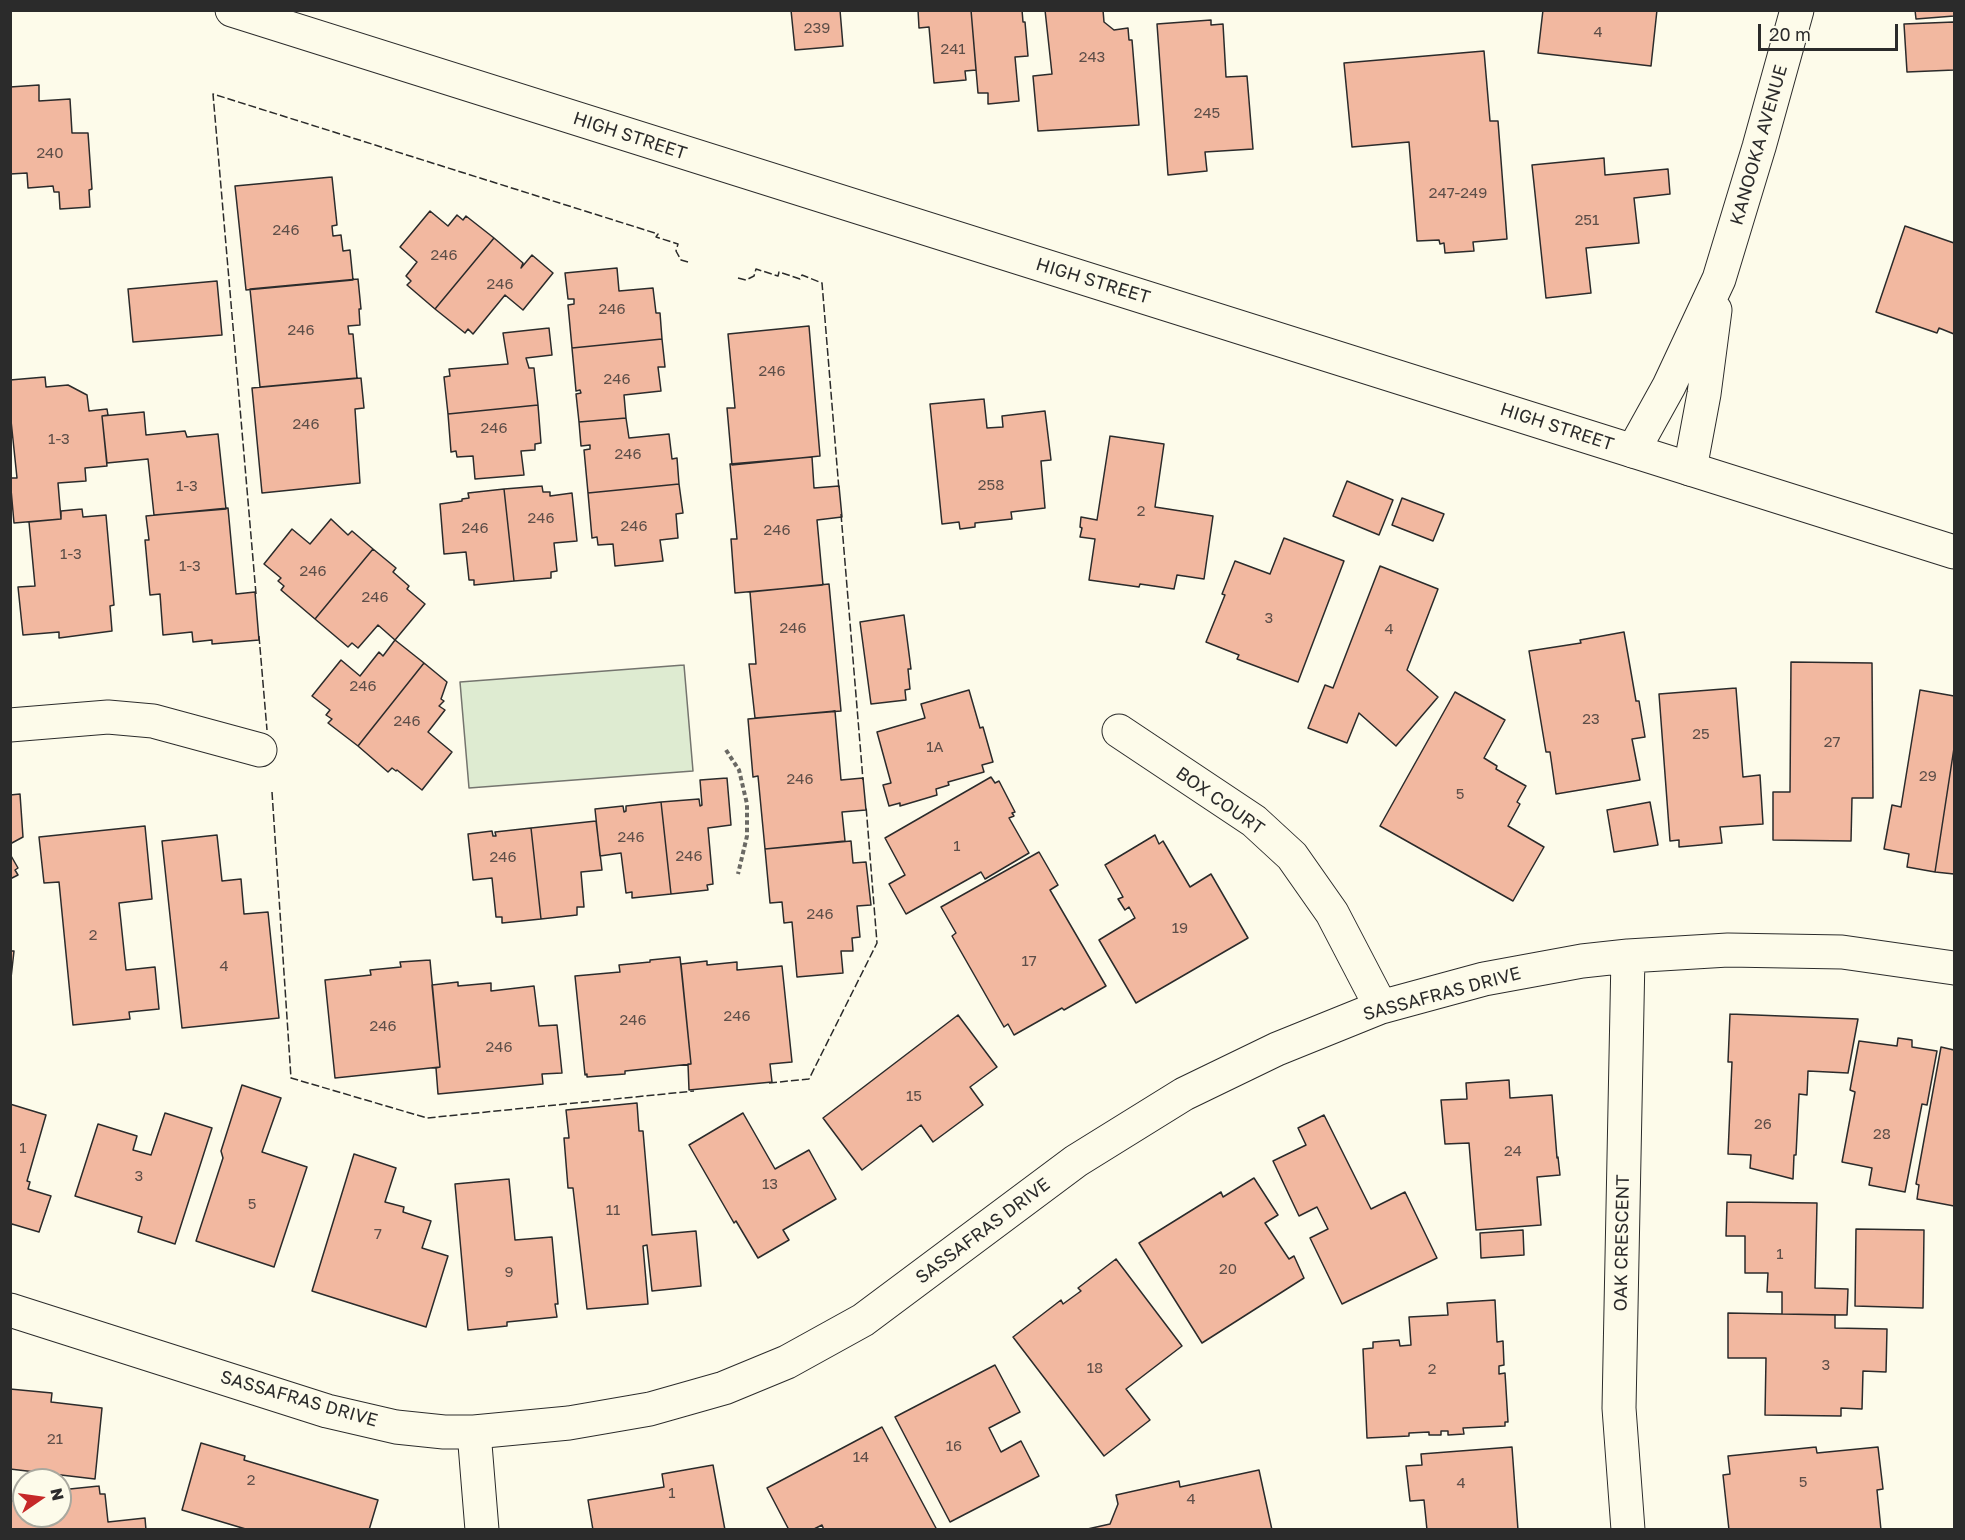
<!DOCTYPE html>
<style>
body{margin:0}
#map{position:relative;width:1965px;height:1540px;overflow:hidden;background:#fdfbea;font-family:"Golos Text",sans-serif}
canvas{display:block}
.frame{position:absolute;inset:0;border:12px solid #2b2b2b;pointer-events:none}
.north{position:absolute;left:12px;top:1468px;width:60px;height:60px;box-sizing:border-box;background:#fdfbea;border:2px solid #a9a89e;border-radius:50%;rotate:77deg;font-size:16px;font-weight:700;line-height:24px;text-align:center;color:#2b2b2b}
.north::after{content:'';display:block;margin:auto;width:21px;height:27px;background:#c62828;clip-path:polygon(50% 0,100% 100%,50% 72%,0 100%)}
.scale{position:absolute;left:1758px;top:24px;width:140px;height:27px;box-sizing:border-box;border:3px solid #2b2b2b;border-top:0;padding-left:8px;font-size:18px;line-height:21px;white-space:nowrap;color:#2b2b2b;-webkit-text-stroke:4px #fdfbea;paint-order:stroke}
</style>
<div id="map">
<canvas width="1965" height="1540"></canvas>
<div class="frame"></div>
<div class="north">N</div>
<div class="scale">20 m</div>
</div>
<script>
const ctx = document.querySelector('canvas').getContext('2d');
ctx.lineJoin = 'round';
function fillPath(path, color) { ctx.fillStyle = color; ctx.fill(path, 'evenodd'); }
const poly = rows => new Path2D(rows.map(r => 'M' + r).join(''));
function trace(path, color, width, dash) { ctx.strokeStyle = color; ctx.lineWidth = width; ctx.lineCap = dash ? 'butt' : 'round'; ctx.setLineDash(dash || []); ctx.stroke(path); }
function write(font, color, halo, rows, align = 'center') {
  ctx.font = font + ' "Golos Text",sans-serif'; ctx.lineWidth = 4.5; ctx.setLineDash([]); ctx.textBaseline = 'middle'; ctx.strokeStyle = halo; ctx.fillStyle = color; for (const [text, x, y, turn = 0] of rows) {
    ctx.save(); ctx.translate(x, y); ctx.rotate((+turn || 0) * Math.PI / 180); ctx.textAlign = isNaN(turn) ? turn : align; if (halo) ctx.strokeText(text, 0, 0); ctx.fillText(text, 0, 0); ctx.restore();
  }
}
const green = poly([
 [684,665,693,771,469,788,460,682,684,665]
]);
const building = poly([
 [791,10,840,10,843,46,795,50,791,10],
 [918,10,971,10,976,70,965,71,966,80,934,83,929,27,919,28,918,10],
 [971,10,1022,10,1023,22,1025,22,1028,56,1015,57,1019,101,988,104,988,93,978,93,971,10],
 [1045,10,1103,10,1104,22,1114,30,1128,28,1129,40,1132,40,1139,125,1038,131,1033,76,1052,74,1045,10],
 [1543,10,1657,10,1651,66,1538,53,1543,10],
 [1915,10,1954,10,1954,16,1916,19,1915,10],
 [1211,20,1211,25,1223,24,1226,77,1247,76,1253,149,1205,152,1207,171,1168,175,1157,24,1211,20],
 [1954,22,1954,70,1907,72,1904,24,1954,22],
 [1484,51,1490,121,1498,121,1507,239,1473,242,1474,251,1445,253,1444,243,1440,244,1439,240,1417,241,1409,142,1352,147,1344,63,1484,51],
 [39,85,39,101,70,99,72,133,88,133,92,189,89,190,90,207,60,209,59,192,54,192,53,186,28,188,27,173,10,174,10,87,39,85],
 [1604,158,1605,175,1668,169,1670,194,1634,198,1639,243,1586,248,1591,293,1546,298,1532,165,1604,158],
 [332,177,337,225,332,226,333,236,341,235,343,251,350,250,353,280,246,290,235,186,332,177],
 [430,211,448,226,457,215,463,220,466,216,494,238,435,309,407,285,411,281,406,276,417,262,400,247,430,211],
 [1905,226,1954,243,1954,334,1939,328,1937,333,1876,312,1905,226],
 [494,238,523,263,521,268,532,255,553,273,523,310,505,295,473,334,468,329,465,333,435,309,494,238],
 [617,268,619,291,653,288,656,313,660,313,662,339,572,348,568,305,574,304,574,299,568,299,565,273,617,268],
 [358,279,361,309,359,309,360,325,348,326,349,334,353,334,357,378,260,387,250,289,358,279],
 [217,281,222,335,133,342,128,289,217,281],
 [809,326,820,456,732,465,727,408,735,408,728,334,809,326],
 [549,328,552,355,526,358,529,368,534,368,538,405,448,414,444,377,450,376,449,369,508,364,503,333,549,328],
 [662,339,665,367,658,367,661,391,624,395,626,418,579,422,576,394,581,393,580,390,576,391,572,348,662,339],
 [45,377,46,387,68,385,87,395,89,411,107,409,108,415,102,416,107,466,85,468,86,481,58,483,61,519,14,523,10,478,17,478,10,411,10,380,45,377],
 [361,378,364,408,355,409,360,483,262,493,252,388,361,378],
 [984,399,987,428,1003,427,1002,416,1045,411,1051,460,1041,461,1045,508,1011,512,1012,519,975,523,975,527,960,529,959,522,942,524,930,404,984,399],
 [538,405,541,443,535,444,535,450,521,451,524,475,475,479,473,456,457,457,456,451,451,452,448,414,538,405],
 [144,412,146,435,185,431,187,437,218,434,226,509,154,515,148,459,107,463,102,416,144,412],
 [626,418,629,438,669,434,672,459,677,458,679,484,588,493,584,450,590,449,590,445,581,446,579,422,626,418],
 [1110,436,1164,444,1155,507,1213,516,1204,579,1177,575,1174,589,1140,584,1139,587,1089,580,1095,539,1080,537,1082,528,1080,527,1081,517,1097,520,1110,436],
 [812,457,814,488,839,486,842,517,817,520,823,585,735,593,731,539,737,539,730,464,812,457],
 [1347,481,1393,500,1379,535,1333,516,1347,481],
 [679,484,683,513,676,514,678,538,660,540,663,561,615,566,613,544,598,545,597,537,592,538,588,493,679,484],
 [542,486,543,492,550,492,550,496,572,493,577,541,554,543,557,571,551,572,551,578,514,581,504,489,542,486],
 [504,489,514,581,474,585,474,580,469,580,466,552,444,554,440,504,462,501,462,499,469,498,468,493,504,489],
 [1402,498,1444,514,1433,541,1392,525,1402,498],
 [228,508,236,594,255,592,259,640,212,644,212,640,193,642,192,632,163,635,160,594,150,595,145,540,149,540,146,516,228,508],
 [82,509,83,517,106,515,114,605,110,606,112,631,59,638,59,632,23,635,18,587,35,586,29,522,61,519,61,511,82,509],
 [331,519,348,535,352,531,373,549,315,619,281,590,284,586,278,581,281,578,264,564,292,529,310,544,331,519],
 [1284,538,1344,561,1298,682,1237,659,1239,655,1206,642,1225,595,1222,594,1235,561,1270,574,1284,538],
 [373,549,396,568,393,572,409,586,407,589,425,604,395,640,378,625,358,648,352,643,348,647,315,619,373,549],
 [1380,566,1438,589,1407,670,1438,697,1396,746,1359,713,1347,743,1308,728,1325,685,1333,688,1380,566],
 [829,584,841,711,755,718,749,664,756,664,750,592,829,584],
 [904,615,911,669,908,669,910,689,905,690,906,700,871,704,860,622,904,615],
 [1624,632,1636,701,1639,701,1645,737,1632,739,1640,780,1556,794,1550,752,1546,752,1529,651,1581,643,1580,640,1624,632],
 [395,640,424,663,358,746,328,723,332,719,326,715,330,710,312,696,341,660,360,676,379,652,383,656,395,640],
 [1791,662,1872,663,1873,798,1852,798,1851,841,1773,840,1773,792,1790,792,1791,662],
 [424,663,447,682,441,699,444,701,439,706,445,710,428,732,452,752,422,790,397,770,396,771,392,768,388,772,358,746,424,663],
 [1736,688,1743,777,1760,775,1763,824,1720,827,1722,843,1679,847,1679,840,1670,841,1659,694,1736,688],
 [969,690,980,728,983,727,993,762,982,765,984,772,948,782,949,785,936,789,937,795,900,806,900,803,889,806,883,785,891,783,877,732,925,718,921,704,969,690],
 [1920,690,1954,696,1954,748,1935,872,1907,867,1909,854,1884,849,1892,805,1901,807,1920,690],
 [1455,692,1505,720,1484,758,1497,766,1496,769,1526,786,1517,802,1520,804,1508,826,1544,847,1513,901,1380,826,1455,692],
 [835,711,841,780,863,778,866,810,842,812,845,841,765,849,758,776,753,777,748,719,835,711],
 [1954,748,1954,874,1935,872,1954,748],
 [991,777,995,783,999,781,1015,812,1012,813,1014,816,1009,818,1029,853,985,879,981,872,906,914,889,884,905,875,885,838,991,777],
 [727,778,731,825,708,828,713,884,707,885,708,890,671,894,661,802,699,799,700,806,702,805,700,780,727,778],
 [20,794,23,837,10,844,10,795,20,794],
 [661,802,671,894,632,898,632,892,626,893,621,853,600,856,595,809,623,806,624,812,626,811,626,806,661,802],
 [1650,802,1658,845,1614,852,1607,810,1650,802],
 [596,821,602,870,581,872,584,907,577,907,577,915,541,919,531,828,596,821],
 [145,826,152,899,119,903,126,970,155,967,159,1009,129,1012,130,1019,73,1025,59,882,44,883,39,837,145,826],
 [531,828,541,919,502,923,502,917,496,917,492,878,473,880,468,834,492,831,493,836,496,836,495,832,531,828],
 [217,835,222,881,241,879,244,914,268,912,279,1018,182,1028,162,841,217,835],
 [1155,835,1159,844,1163,841,1190,887,1211,874,1248,938,1136,1003,1099,940,1135,918,1129,907,1125,910,1118,899,1123,897,1105,865,1155,835],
 [851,841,853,863,866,862,871,905,857,906,860,937,852,938,853,951,841,951,843,973,797,977,792,922,784,923,782,902,770,903,765,849,851,841],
 [1039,852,1058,885,1050,890,1106,986,1064,1010,1062,1008,1014,1035,1008,1024,1004,1027,952,936,956,933,941,907,1039,852],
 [10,854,18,868,15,870,18,875,10,879,10,854],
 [10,951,14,951,10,987,10,951],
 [680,957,691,1064,625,1071,625,1074,587,1077,587,1074,585,1075,575,976,620,972,619,965,650,962,650,960,680,957],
 [430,960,440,1067,335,1078,325,980,371,975,370,970,401,967,400,962,430,960],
 [707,961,707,965,737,962,737,970,782,966,792,1062,770,1064,772,1082,689,1090,688,1064,691,1064,681,964,707,961],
 [458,982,458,986,491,983,491,991,534,986,539,1026,557,1025,562,1073,542,1074,543,1084,438,1094,436,1068,440,1067,432,985,458,982],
 [1730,1014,1858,1019,1848,1073,1808,1071,1807,1095,1799,1094,1796,1155,1794,1155,1793,1179,1750,1168,1751,1155,1728,1154,1732,1062,1728,1062,1730,1014],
 [958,1015,997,1067,970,1087,983,1105,933,1142,921,1125,862,1170,823,1118,958,1015],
 [1898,1038,1912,1040,1912,1047,1937,1051,1927,1105,1922,1104,1905,1192,1869,1185,1872,1168,1842,1162,1855,1092,1850,1090,1859,1041,1897,1046,1898,1038],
 [1941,1047,1954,1050,1954,1206,1917,1199,1919,1185,1916,1184,1941,1047],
 [1509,1080,1510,1098,1552,1095,1557,1158,1558,1157,1560,1175,1537,1177,1541,1225,1476,1230,1469,1143,1445,1144,1441,1100,1467,1099,1466,1083,1509,1080],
 [242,1085,281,1098,262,1152,307,1167,274,1267,196,1241,223,1158,221,1151,242,1085],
 [637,1103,639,1131,643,1131,652,1235,696,1231,701,1286,652,1291,647,1245,643,1246,648,1304,587,1309,573,1188,568,1188,564,1138,569,1138,566,1110,637,1103],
 [10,1104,46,1115,27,1181,30,1182,28,1189,51,1196,39,1232,12,1224,10,1228,10,1104],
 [165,1113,212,1128,175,1244,138,1232,142,1217,75,1196,98,1124,137,1136,133,1150,151,1155,165,1113],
 [743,1113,775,1169,809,1150,836,1199,783,1230,789,1240,758,1258,736,1221,734,1223,689,1145,743,1113],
 [1324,1115,1371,1209,1405,1192,1437,1258,1342,1304,1310,1238,1328,1229,1317,1207,1299,1216,1273,1161,1306,1145,1298,1128,1324,1115],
 [354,1154,396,1168,385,1202,404,1207,403,1212,431,1221,422,1248,448,1256,426,1327,312,1291,354,1154],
 [1254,1178,1278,1215,1265,1223,1289,1259,1294,1256,1304,1278,1202,1343,1139,1243,1221,1192,1223,1197,1254,1178],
 [509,1179,515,1240,552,1237,558,1304,555,1304,557,1317,507,1322,507,1326,468,1330,455,1184,509,1179],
 [1727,1202,1817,1203,1815,1288,1848,1289,1847,1315,1782,1314,1782,1292,1767,1292,1768,1273,1745,1273,1745,1236,1726,1236,1727,1202],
 [1856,1229,1924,1230,1923,1308,1855,1306,1856,1229],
 [1523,1230,1524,1255,1481,1258,1480,1233,1523,1230],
 [1116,1259,1182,1346,1126,1389,1150,1420,1104,1456,1013,1337,1061,1300,1063,1304,1081,1291,1078,1288,1116,1259],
 [1495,1300,1497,1342,1503,1341,1504,1365,1499,1366,1499,1374,1505,1373,1508,1422,1505,1422,1505,1426,1463,1428,1464,1434,1448,1435,1448,1431,1441,1431,1441,1435,1429,1435,1429,1432,1409,1433,1409,1436,1367,1438,1363,1349,1373,1348,1373,1342,1399,1340,1400,1346,1411,1345,1409,1317,1448,1315,1447,1303,1495,1300],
 [1728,1313,1835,1315,1835,1328,1887,1329,1886,1372,1863,1371,1862,1409,1841,1408,1841,1416,1765,1415,1766,1358,1728,1358,1728,1313],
 [995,1365,1020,1412,989,1428,1001,1452,1021,1441,1039,1476,950,1522,895,1417,995,1365],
 [10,1389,52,1393,51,1402,102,1408,95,1479,10,1469,10,1389],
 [882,1427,937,1530,824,1530,822,1525,812,1530,789,1530,767,1488,882,1427],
 [201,1443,245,1456,244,1460,378,1500,369,1530,249,1530,182,1510,201,1443],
 [1512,1447,1518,1530,1427,1530,1424,1500,1410,1501,1406,1466,1422,1465,1421,1454,1512,1447],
 [1816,1447,1817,1453,1878,1447,1883,1489,1877,1490,1881,1530,1729,1530,1723,1475,1730,1474,1728,1456,1816,1447],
 [713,1465,725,1530,593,1530,588,1500,664,1487,662,1474,713,1465],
 [1259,1470,1272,1530,1083,1530,1110,1524,1118,1504,1116,1495,1179,1481,1180,1487,1259,1470],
 [99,1486,100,1494,105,1494,108,1522,145,1518,146,1530,10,1530,10,1501,24,1500,24,1516,60,1516,60,1490,99,1486]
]);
const path = poly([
 [726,750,739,770,747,804,747,836,738,874]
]);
const minor = poly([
 [1633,451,1669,386,1719,279,1759,147,1797,10],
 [1690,469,1704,394,1715,310],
 [10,725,108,717,153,721,260,750],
 [1119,731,1254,821,1292,856,1332,913,1381,1007],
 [10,1310,327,1411,396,1427,444,1432,474,1432,569,1423,650,1409,724,1388,787,1362,863,1320,1076,1161,1184,1094,1277,1049,1381,1007,1484,979,1582,961,1628,956,1728,950,1842,952,1954,968],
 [474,1432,482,1530],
 [1628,1530,1619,1408,1628,956]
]);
const major = poly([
 [232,10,1954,552]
]);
const fence = poly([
 [738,278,746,280,754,276,756,269,778,276,779,272,800,279,802,275,822,283,839,490],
 [841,514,863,780],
 [256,594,213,94,658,234,656,237,678,244,676,251,681,260,688,262],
 [259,636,267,730],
 [272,792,291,1078,427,1118,694,1091],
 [769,1083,809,1079,877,943,866,806]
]);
const numberNames = [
 ["239",817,28],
 ["4",1598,32],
 ["241",953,49],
 ["243",1092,57],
 ["245",1207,113],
 ["240",50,153],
 ["247-249",1458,193],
 ["251",1587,220],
 ["246",286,230],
 ["246",444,255],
 ["246",500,284],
 ["246",612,309],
 ["246",301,330],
 ["246",772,371],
 ["246",617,379],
 ["246",306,424],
 ["246",494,428],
 ["1-3",59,439],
 ["246",628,454],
 ["258",991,485],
 ["1-3",187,486],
 ["2",1141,511],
 ["246",541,518],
 ["246",634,526],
 ["246",475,528],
 ["246",777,530],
 ["1-3",71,554],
 ["1-3",190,566],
 ["246",313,571],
 ["246",375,597],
 ["3",1269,618],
 ["246",793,628],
 ["4",1389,629],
 ["246",363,686],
 ["23",1591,719],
 ["246",407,721],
 ["25",1701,734],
 ["27",1832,742],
 ["1A",935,747],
 ["29",1928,776],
 ["246",800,779],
 ["5",1460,794],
 ["246",631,837],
 ["1",957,846],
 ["246",689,856],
 ["246",503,857],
 ["246",820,914],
 ["19",1180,928],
 ["2",93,935],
 ["17",1029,961],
 ["4",224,966],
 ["246",737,1016],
 ["246",633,1020],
 ["246",383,1026],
 ["246",499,1047],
 ["15",914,1096],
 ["26",1763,1124],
 ["28",1882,1134],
 ["1",23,1148],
 ["24",1513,1151],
 ["3",139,1176],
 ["13",770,1184],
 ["5",252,1204],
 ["11",613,1210],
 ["7",378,1234],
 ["1",1780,1254],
 ["20",1228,1269],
 ["9",509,1272],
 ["3",1826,1365],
 ["18",1095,1368],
 ["2",1432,1369],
 ["21",55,1439],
 ["16",954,1446],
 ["14",861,1457],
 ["2",251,1480],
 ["5",1803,1482],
 ["4",1461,1483],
 ["1",672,1493],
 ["4",1191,1499]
];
const streetNames = [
 ["HIGH STREET",630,136,18],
 ["KANOOKA AVENUE",1759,145,-74],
 ["HIGH STREET",1093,281,17],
 ["HIGH STREET",1557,427,18],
 ["BOX COURT",1220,801,35],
 ["SASSAFRAS DRIVE",1442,994,-15],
 ["SASSAFRAS DRIVE",983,1231,-37],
 ["OAK CRESCENT",1622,1243,-89],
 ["SASSAFRAS DRIVE",299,1399,16]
];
fillPath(green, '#deebd1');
trace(green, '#74746e', 1.5);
fillPath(building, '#f2b8a0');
trace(building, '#2b2b2b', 1.5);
trace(minor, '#2b2b2b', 35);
trace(major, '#2b2b2b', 35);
trace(path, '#6a6964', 4, [4.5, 3]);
trace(minor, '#fdfbea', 33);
trace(major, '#fdfbea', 33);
trace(fence, '#2b2b2b', 1.5, [8, 3]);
write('15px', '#5d4e48', null, numberNames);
write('18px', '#2b2b2b', '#fdfbea', streetNames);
</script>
